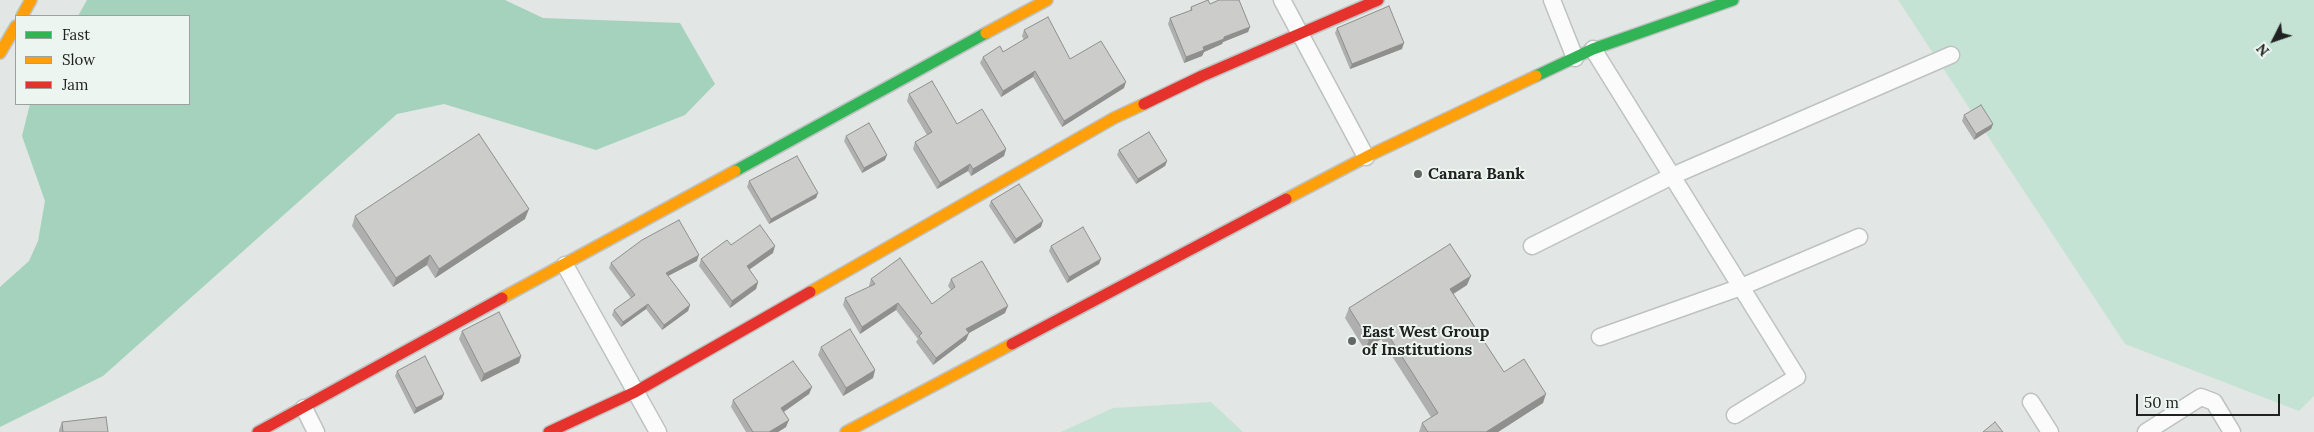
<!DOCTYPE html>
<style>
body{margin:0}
#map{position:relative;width:2314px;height:432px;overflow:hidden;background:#e2e6e4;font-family:Lora,serif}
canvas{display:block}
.legend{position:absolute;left:15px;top:15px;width:175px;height:90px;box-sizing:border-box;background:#edf5f1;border:1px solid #9ba19e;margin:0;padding:6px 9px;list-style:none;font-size:15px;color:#202221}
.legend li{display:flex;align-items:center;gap:10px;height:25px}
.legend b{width:25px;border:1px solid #9ba19e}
.north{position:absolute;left:2249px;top:15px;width:50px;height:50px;-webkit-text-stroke:4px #edf5f1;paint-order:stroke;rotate:229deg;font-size:14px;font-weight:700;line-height:20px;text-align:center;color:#202221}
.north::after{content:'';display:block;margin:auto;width:18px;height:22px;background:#202221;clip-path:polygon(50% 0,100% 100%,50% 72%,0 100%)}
.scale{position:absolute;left:2136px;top:394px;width:144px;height:22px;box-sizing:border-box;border:2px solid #202221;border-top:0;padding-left:6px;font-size:15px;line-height:18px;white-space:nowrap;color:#202221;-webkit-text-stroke:4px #edf5f1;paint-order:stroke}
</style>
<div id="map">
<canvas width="2314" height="432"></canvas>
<ul class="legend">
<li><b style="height:6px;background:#30b455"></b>Fast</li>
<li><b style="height:6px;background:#ff9f0a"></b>Slow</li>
<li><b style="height:6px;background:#e5322d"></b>Jam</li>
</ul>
<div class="north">N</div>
<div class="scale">50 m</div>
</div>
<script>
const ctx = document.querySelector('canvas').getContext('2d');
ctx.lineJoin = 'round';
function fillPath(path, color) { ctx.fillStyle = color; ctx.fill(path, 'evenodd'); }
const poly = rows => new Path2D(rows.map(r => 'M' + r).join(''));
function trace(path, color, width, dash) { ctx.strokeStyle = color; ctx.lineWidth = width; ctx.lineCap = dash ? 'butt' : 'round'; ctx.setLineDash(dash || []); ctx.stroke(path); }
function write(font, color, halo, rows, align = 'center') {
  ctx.font = font + ' Lora,serif'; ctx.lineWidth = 4; ctx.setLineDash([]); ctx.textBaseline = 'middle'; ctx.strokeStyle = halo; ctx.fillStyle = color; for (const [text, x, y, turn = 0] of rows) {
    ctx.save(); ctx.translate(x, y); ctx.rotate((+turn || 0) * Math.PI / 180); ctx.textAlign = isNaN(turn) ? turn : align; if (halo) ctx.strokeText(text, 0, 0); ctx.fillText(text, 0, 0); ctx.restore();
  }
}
const green = poly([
 [1898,0,2314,0,2314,396,2299,411,2125,344],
 [1211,402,1243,432,1061,432,1113,408]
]);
const forest = poly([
 [87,0,505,0,543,18,680,23,715,84,685,115,596,150,444,104,397,114,103,376,0,427,0,287,29,261,38,241,45,201,22,136,30,104,189,104,189,16,78,16]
]);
const street = poly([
 [1282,0,1366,157],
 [1552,0,1575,58],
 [1593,49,1797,377,1735,415],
 [1532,246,1672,176,1951,55],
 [565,265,658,432],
 [1600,337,1741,287,1859,237],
 [2031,402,2050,432],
 [304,408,316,432],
 [2146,432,2201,397,2214,402,2232,432]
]);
const fast = poly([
 [1536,76,1593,49,1733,0],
 [735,171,986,33]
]);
const slow = poly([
 [22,16,31,0],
 [986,33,1047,0],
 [0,53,16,26],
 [1286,199,1366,157,1536,76],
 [810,292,1114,118,1144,104],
 [502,298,735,171],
 [846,432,1012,344]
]);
const jam = poly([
 [1144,104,1202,76,1378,0],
 [1012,344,1286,199],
 [258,432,502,298],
 [549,432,635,392,810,292]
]);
const wall = poly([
 [1210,4,1250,27,1248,32,1223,42,1222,44,1204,52,1202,56,1184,63,1168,24,1170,18,1190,11,1191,7],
 [1337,28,1402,49,1350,69,1335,33],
 [1024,30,1070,59,1124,88,1062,127,1033,77,1001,97,980,63,983,57,1003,52,1024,40,1022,36],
 [909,94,957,124,1006,149,1004,156,971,176,968,171,937,189,913,149,915,142,927,135,907,101],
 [1964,115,1993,124,1991,129,1974,140,1962,121],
 [846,136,885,160,862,173,844,141],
 [1119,150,1167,161,1165,166,1136,184,1117,155],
 [749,181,818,193,816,198,769,224,747,187],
 [991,201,1041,227,1014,244,989,206],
 [355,216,525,219,435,278,427,265,393,287,352,226],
 [731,245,773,253,749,270,758,282,756,289,730,308,699,266,701,259],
 [1051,246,1101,259,1099,264,1067,283,1049,251],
 [697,261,668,276,690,305,688,311,662,330,646,309,621,327,612,315,614,310,631,298,609,268,611,263],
 [871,279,932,304,951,290,948,286,951,279,1005,313,969,333,966,340,933,365,916,342,918,339,896,310,860,334,843,305,845,298,870,287,869,286],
 [1467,285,1453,294,1504,372,1543,403,1498,432,1419,432,1422,423,1431,417,1381,339,1365,350,1345,318,1349,308],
 [462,331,521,356,519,363,481,382,459,339],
 [821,347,875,370,873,378,843,396,818,355],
 [397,371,442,399,414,414,395,376],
 [812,387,809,394,784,412,786,427,778,432,746,432,731,407,733,400],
 [62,422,108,432,59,432,59,430]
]);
const shadedWall = poly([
 [1250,27,1248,32,1223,42,1222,44,1204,52,1202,56,1184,63,1186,57,1203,47,1224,37],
 [1404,43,1402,49,1350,69,1352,64],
 [1035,71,1033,77,1001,97,1003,91],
 [1126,82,1124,88,1062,127,1064,121],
 [1993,124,1991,129,1974,140,1976,134],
 [1006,149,1004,156,971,176,973,169],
 [887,155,885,160,862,173,864,168],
 [1167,161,1165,166,1136,184,1138,179],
 [970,164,968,171,937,189,940,183],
 [818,193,816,198,769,224,771,219],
 [529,209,525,219,435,278,439,269],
 [1043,221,1041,227,1014,244,1016,239],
 [775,246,773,253,744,273,747,266],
 [430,255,427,265,393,287,396,278],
 [699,255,697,261,664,278,666,273],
 [1101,259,1099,264,1067,283,1069,277],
 [1471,276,1467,285,1447,298,1450,289],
 [758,282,756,289,730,308,732,301],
 [898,303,896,310,860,334,862,327],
 [648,304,646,309,621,327,623,322],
 [690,305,688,311,662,330,664,325],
 [1008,306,1005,313,969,333,966,340,933,365,936,358,966,329],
 [1385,330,1381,339,1365,350,1369,340],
 [521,356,519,363,481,382,484,374],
 [875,370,873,378,843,396,846,388],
 [812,387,809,394,779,415,781,408],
 [444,394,442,399,414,414,416,408],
 [1546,394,1543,403,1498,432,1486,432],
 [789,420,786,427,778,432,769,432]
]);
const building = poly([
 [1208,0,1210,4,1219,0,1239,0,1250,27,1224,37,1224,39,1203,47,1204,50,1186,57,1170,18,1192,10,1191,7,1208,0],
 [1389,6,1404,43,1352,64,1337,28,1389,6],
 [1048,17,1070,59,1101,41,1126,82,1064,121,1035,71,1003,91,983,57,1000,46,1003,52,1028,37,1024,30,1048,17],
 [932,81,957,124,982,109,1006,149,973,169,970,164,940,183,915,142,932,132,909,94,932,81],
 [1981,105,1993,124,1976,134,1964,115,1981,105],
 [869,123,887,155,864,168,846,136,869,123],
 [1149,132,1167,161,1138,179,1119,150,1149,132],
 [479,134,529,209,439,269,430,255,396,278,355,216,479,134],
 [797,156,818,193,771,219,749,181,797,156],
 [1019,184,1043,221,1016,239,991,201,1019,184],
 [679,220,699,255,666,273,690,305,664,325,648,304,623,322,614,310,635,295,611,263,642,240,679,220],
 [760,225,775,246,747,266,758,282,732,301,701,259,727,240,731,245,760,225],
 [1083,227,1101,259,1069,277,1051,246,1083,227],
 [1450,244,1471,276,1450,289,1504,372,1524,359,1546,394,1486,432,1428,432,1422,423,1438,413,1385,330,1369,340,1349,308,1450,244],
 [900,258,932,304,955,287,951,279,982,261,1008,306,966,329,969,333,936,358,919,336,922,333,898,303,862,327,845,298,875,284,871,279,900,258],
 [499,312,521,356,484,374,462,331,499,312],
 [850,329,875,370,846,388,821,347,850,329],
 [425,356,444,394,416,408,397,371,425,356],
 [793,361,812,387,781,408,789,420,769,432,753,432,733,400,793,361],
 [106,417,108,432,63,432,62,422,106,417],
 [1995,422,2003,432,1983,432,1995,422]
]);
const markers = [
 [1418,174,5,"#646765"],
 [1352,341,5,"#646765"]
];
const poiNames = [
 ["Canara Bank",1428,174],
 ["East West Group",1362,332],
 ["of Institutions",1362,350]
];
fillPath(green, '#c5e3d4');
fillPath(forest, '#a4d2bd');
trace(street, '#bec2c0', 19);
trace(fast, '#bec2c0', 14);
trace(slow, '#bec2c0', 14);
trace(jam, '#bec2c0', 14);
trace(street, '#fbfbfb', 16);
trace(fast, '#30b455', 11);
trace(slow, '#ff9f0a', 11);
trace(jam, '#e5322d', 11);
fillPath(wall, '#afafaf');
fillPath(shadedWall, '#8f8f8e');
fillPath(building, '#cccccb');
trace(building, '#8f8f8e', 1);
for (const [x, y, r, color] of markers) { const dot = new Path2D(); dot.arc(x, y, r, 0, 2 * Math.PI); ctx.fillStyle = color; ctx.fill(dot); trace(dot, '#edf5f1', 2); }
write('bold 16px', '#202221', '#edf5f1', poiNames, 'left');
</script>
